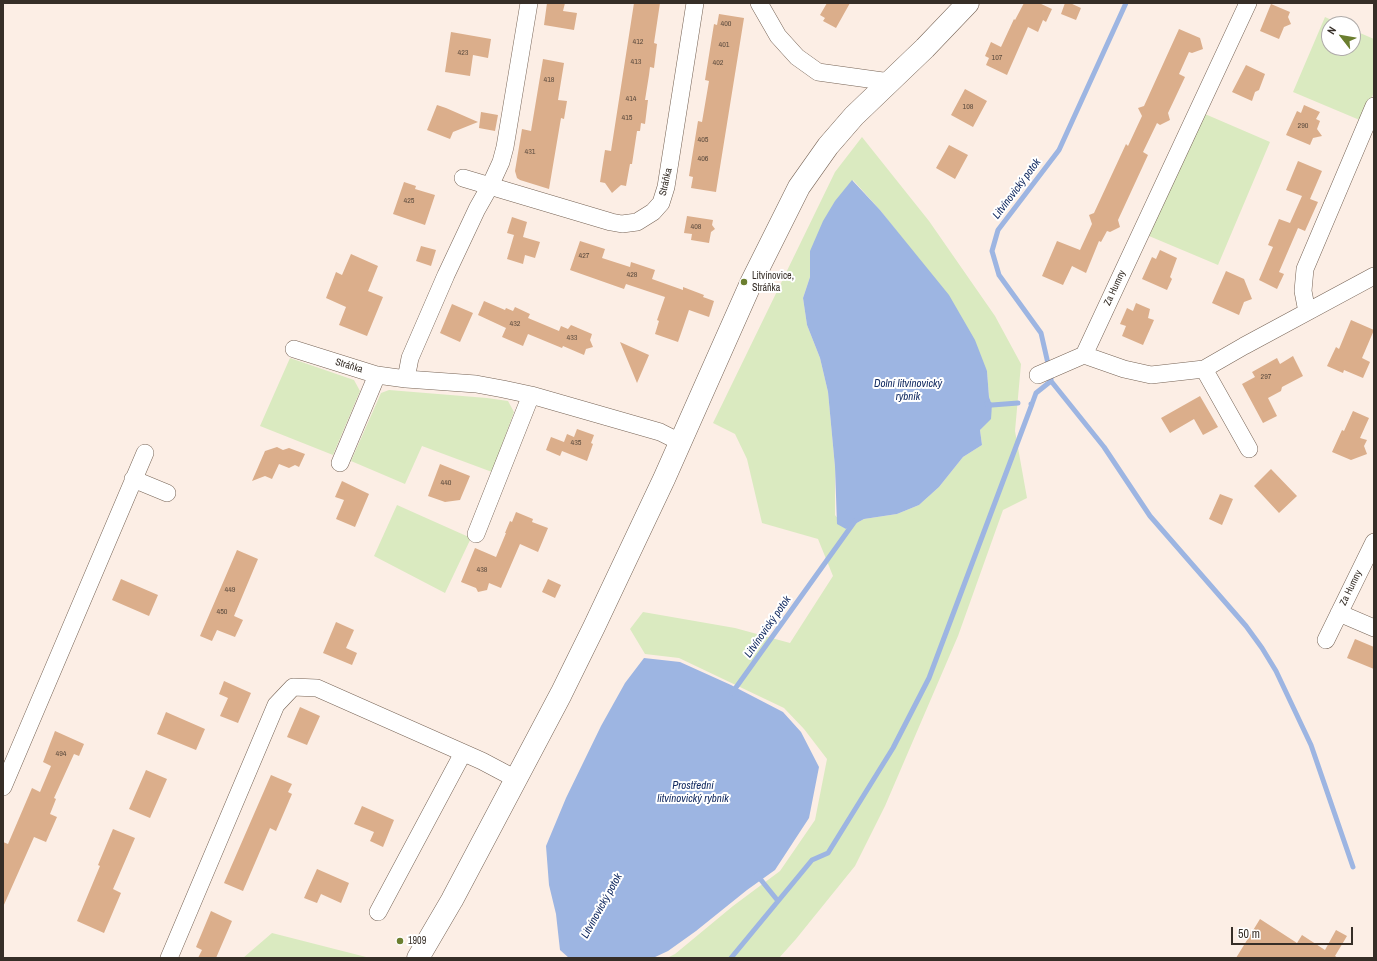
<!DOCTYPE html>
<meta charset="utf-8">
<style>
body{margin:0}
#map{position:relative;width:1377px;height:961px;overflow:hidden;background:#fceee5;font-family:"Archivo Narrow",sans-serif}
canvas{display:block}
.frame{position:absolute;inset:0;border:4px solid #362e27;pointer-events:none}
.north{position:absolute;left:1321px;top:16px;width:40px;height:40px;box-sizing:border-box;background:#fff;border:1px solid #afaba9;border-radius:50%;rotate:301deg;font-size:11px;font-weight:700;line-height:16px;text-align:center;color:#362e27}
.north::after{content:'';display:block;margin:auto;width:14px;height:18px;background:#6b7e2f;clip-path:polygon(50% 0,100% 100%,50% 72%,0 100%)}
.scale{position:absolute;left:1231px;top:927px;width:122px;height:18px;box-sizing:border-box;border:2px solid #362e27;border-top:0;padding-left:5px;font-size:12px;line-height:14px;white-space:nowrap;color:#362e27;-webkit-text-stroke:3px #fff;paint-order:stroke}
</style>
<div id="map">
<canvas width="1377" height="961"></canvas>
<div class="frame"></div>
<div class="north">N</div>
<div class="scale">50 m</div>
</div>
<script>
const ctx = document.querySelector('canvas').getContext('2d');
ctx.lineJoin = 'round';
function fillPath(path, color) { ctx.fillStyle = color; ctx.fill(path, 'evenodd'); }
const poly = rows => new Path2D(rows.map(r => 'M' + r).join(''));
function trace(path, color, width, dash) { ctx.strokeStyle = color; ctx.lineWidth = width; ctx.lineCap = dash ? 'butt' : 'round'; ctx.setLineDash(dash || []); ctx.stroke(path); }
function write(font, color, halo, rows, align = 'center') {
  ctx.font = font + ' "Archivo Narrow",sans-serif'; ctx.lineWidth = 4; ctx.setLineDash([]); ctx.textBaseline = 'middle'; ctx.strokeStyle = halo; ctx.fillStyle = color; for (const [text, x, y, turn = 0] of rows) {
    ctx.save(); ctx.translate(x, y); ctx.rotate((+turn || 0) * Math.PI / 180); ctx.textAlign = isNaN(turn) ? turn : align; if (halo) ctx.strokeText(text, 0, 0); ctx.fillText(text, 0, 0); ctx.restore();
  }
}
const green = poly([
 [1325,17,1340,24,1329,24,1329,48,1353,48,1353,30,1374,39,1374,92,1362,121,1293,92],
 [1205,114,1270,142,1218,265,1149,236],
 [862,137,929,221,995,316,1021,364,1015,431,1027,498,1003,510,958,636,885,806,855,866,796,939,779,958,667,958,675,954,733,906,780,871,815,820,827,759,804,729,784,708,679,658,645,654,630,629,643,612,735,628,790,643,833,576,818,539,762,523,747,459,735,434,713,423,835,172],
 [853,180,880,210,908,246,987,371,989,397,992,405,990,419,980,430,982,445,963,457,939,487,919,505,897,514,864,519,846,529,835,515,835,467,828,392,820,358,807,325,803,298,810,277],
 [290,358,354,380,360,391,333,455,260,426],
 [389,390,487,398,508,401,514,412,492,472,422,446,405,484,351,461,381,393],
 [397,505,471,538,445,593,374,556],
 [272,933,370,958,243,958]
]);
const water = poly([
 [852,180,880,210,949,295,975,340,987,371,989,397,992,405,991,419,980,430,982,445,963,457,939,487,919,505,897,514,864,519,846,529,837,524,835,467,828,392,820,358,807,325,803,298,810,277,810,251,823,221,835,201],
 [644,658,680,662,731,685,783,712,801,732,819,767,809,818,775,870,747,890,696,931,668,951,653,958,569,958,560,950,556,914,549,885,546,846,566,798,601,726,625,683]
]);
const stream = poly([
 [1049,368,1041,333,999,275,992,251,998,230,1059,150,1126,3],
 [1051,381,1104,447,1150,516,1246,626,1262,648,1276,671,1311,745,1353,867],
 [987,404,992,405,1018,403],
 [1031,404,1032,404,1036,393,1051,381,1051,378],
 [732,693,855,521],
 [757,875,778,901],
 [731,958,812,860,828,853,893,748,929,678,1032,404]
]);
const building = poly([
 [547,3,565,3,563,11,577,13,574,30,544,25],
 [634,3,660,3,654,43,657,44,654,68,650,67,649,75,645,100,648,100,645,124,641,123,640,131,637,131,632,164,630,164,626,186,621,185,612,193,605,183,600,182,605,150,611,151],
 [827,3,850,3,836,28,823,21,825,18,820,15],
 [1024,3,1039,3,1052,9,1046,22,1043,20,1038,32,1028,27,1007,75,986,65,989,58,985,56,991,42,1001,47,1014,19,1015,20],
 [1065,3,1070,3,1081,8,1076,20,1061,14],
 [1271,4,1290,12,1288,17,1291,24,1284,27,1279,39,1260,31],
 [719,14,744,18,716,192,691,188,693,177,689,176,698,121,702,122,709,81,705,80,714,24,717,25],
 [1179,29,1200,38,1203,49,1192,53,1189,52,1179,74,1185,77,1168,113,1170,120,1160,125,1157,123,1143,152,1148,155,1118,220,1120,227,1110,232,1107,231,1101,242,1099,241,1086,273,1072,266,1063,285,1042,276,1057,241,1080,250,1092,224,1089,215,1094,213,1126,144,1128,146,1142,116,1138,108,1144,106],
 [451,32,491,39,488,58,473,55,470,76,445,72],
 [543,59,564,63,558,100,567,101,564,119,561,118,549,189,520,180,517,178,515,171,522,129,531,131],
 [1246,65,1265,74,1259,90,1255,92,1252,101,1232,92],
 [965,89,987,101,973,127,951,115],
 [437,105,446,108,478,122,453,132,450,139,427,130],
 [1304,105,1320,112,1316,119,1320,121,1317,129,1322,136,1313,138,1310,145,1286,135,1297,111,1301,113],
 [481,112,498,115,495,131,479,128],
 [949,145,968,155,955,179,936,168],
 [1298,161,1322,171,1310,199,1318,202,1305,231,1298,228,1279,272,1284,274,1277,289,1259,280,1273,247,1268,245,1279,219,1290,223,1302,196,1286,190],
 [404,182,416,186,415,189,435,195,425,225,393,214],
 [687,216,713,220,712,225,715,229,711,232,709,243,691,240,692,234,684,233],
 [512,217,527,222,523,237,540,242,535,258,525,255,523,264,507,259,514,235,507,233],
 [580,241,605,249,602,258,630,267,631,262,655,270,652,279,683,290,683,287,704,295,703,297,714,301,709,317,689,310,678,342,655,334,659,321,657,320,665,297,626,284,624,289,570,270],
 [421,246,436,250,431,266,416,261],
 [1160,250,1177,258,1170,277,1172,279,1167,290,1142,279,1152,257,1156,259],
 [351,254,378,266,368,291,383,297,367,336,339,325,346,307,326,298,336,272,342,275],
 [1226,271,1244,279,1252,299,1244,302,1239,315,1212,303],
 [484,301,505,310,506,308,513,311,515,307,530,314,528,318,559,331,561,326,568,329,571,325,592,334,590,340,593,347,586,349,584,355,563,346,562,348,528,334,523,346,502,337,506,328,478,315],
 [1136,303,1150,309,1148,318,1154,320,1143,345,1122,336,1126,326,1120,324,1127,308,1133,311],
 [452,304,473,313,460,342,440,333],
 [1351,320,1374,330,1362,358,1370,362,1363,378,1344,370,1343,373,1327,366,1336,347,1339,349],
 [620,342,649,355,637,383],
 [1293,356,1303,376,1282,387,1281,391,1268,398,1277,416,1263,423,1242,384,1255,377,1252,372,1277,358,1280,364],
 [1200,396,1218,427,1203,435,1194,419,1170,433,1161,418],
 [1353,411,1369,418,1360,438,1367,440,1364,446,1367,454,1351,460,1332,452,1342,430,1344,431],
 [577,429,594,435,591,443,593,444,587,461,562,451,560,456,546,450,551,437,564,442,567,434,574,437],
 [277,447,283,450,289,448,305,454,299,467,295,465,289,468,279,464,272,479,265,476,252,481,265,451],
 [440,464,470,476,460,500,445,502,428,496],
 [1271,469,1297,496,1279,513,1254,486],
 [342,481,369,494,355,527,336,519,344,500,335,497],
 [1220,494,1233,499,1222,525,1209,519],
 [516,512,533,519,532,522,548,528,538,552,520,544,501,588,489,583,487,590,478,592,476,588,461,582,475,548,496,557,506,533,505,533,510,521,512,522],
 [237,550,258,559,234,616,243,620,235,637,217,630,212,641,200,636],
 [121,579,158,595,149,616,112,600],
 [548,579,561,585,555,598,542,592],
 [336,622,354,630,346,648,357,653,352,665,323,653],
 [1355,639,1374,647,1374,669,1347,658],
 [224,681,251,693,238,723,220,716,228,698,219,694],
 [300,707,320,716,307,745,287,737],
 [166,712,205,729,196,750,157,734],
 [55,731,84,744,79,756,74,754,54,798,56,799,50,814,57,817,46,842,34,837,3,907,3,842,8,844,32,788,40,792,51,766,43,762],
 [146,770,167,779,150,818,129,809],
 [271,775,292,784,288,792,292,794,276,831,270,828,243,891,224,883],
 [362,806,394,820,383,847,370,841,374,832,354,824],
 [113,829,135,838,113,889,121,893,104,933,77,921,100,866,98,865],
 [317,869,349,883,341,903,321,894,317,903,304,898],
 [211,911,232,921,216,958,198,958,202,950,196,947],
 [1260,919,1297,943,1302,935,1325,950,1336,930,1347,936,1335,956,1338,958,1236,958]
]);
const street = poly([
 [759,3,778,36,797,57,818,72,890,82],
 [463,178,611,222,622,224,637,222,653,212,661,203,666,187,695,3],
 [1307,312,1303,291,1305,269,1374,106],
 [294,349,377,375,406,379,476,384,503,389,531,395,660,432,680,442],
 [1084,355,1248,3],
 [1084,355,1124,369,1151,375,1204,369,1244,346,1374,276],
 [1204,369,1249,449],
 [1038,375,1084,355],
 [406,379,410,358,446,275,477,209,490,186,501,162,505,147,529,3],
 [340,463,377,375],
 [133,479,167,493],
 [476,534,531,395],
 [1339,613,1374,628],
 [1326,640,1374,542],
 [3,787,145,453],
 [378,912,463,753],
 [169,958,276,705,293,687,317,688,482,761,516,779]
]);
const secondary = poly([
 [418,958,452,900,561,694,594,627,664,479,751,283,799,187,828,146,854,116,925,48,968,3]
]);
const markers = [
 [744,282,4,"#6b7e2f"],
 [400,941,4,"#6b7e2f"]
];
const numberNames = [
 ["400",726,24],
 ["412",638,42],
 ["401",724,45],
 ["423",463,53],
 ["107",997,58],
 ["413",636,62],
 ["402",718,63],
 ["418",549,80],
 ["414",631,99],
 ["108",968,107],
 ["415",627,118],
 ["290",1303,126],
 ["405",703,140],
 ["431",530,152],
 ["406",703,159],
 ["425",409,201],
 ["408",696,227],
 ["427",584,256],
 ["428",632,275],
 ["432",515,324],
 ["433",572,338],
 ["297",1266,377],
 ["435",576,443],
 ["440",446,483],
 ["438",482,570],
 ["449",230,590],
 ["450",222,612],
 ["494",61,754]
];
const streetNames = [
 ["Stráňka",666,182,-77],
 ["Za Humny",1115,288,-65],
 ["Stráňka",349,366,17],
 ["Za Humny",1351,588,-64]
];
const poiNames = [
 ["Litvínovice,",752,276],
 ["Stráňka",752,288],
 ["1909",408,941]
];
const waterNames = [
 ["Litvínovický potok",1017,189,-53],
 ["Dolní litvínovický",908,384],
 ["rybník",908,397],
 ["Litvínovický potok",768,627,-55],
 ["Prostřední",693,786],
 ["litvínovický rybník",693,799],
 ["Litvínovický potok",602,906,-61]
];
fillPath(green, '#daeac0');
fillPath(water, '#9db5e2');
trace(stream, '#9db5e2', 5);
fillPath(building, '#dbae8b');
trace(street, '#766355', 18);
trace(secondary, '#766355', 23);
trace(street, '#fff', 17);
trace(secondary, '#fff', 22);
for (const [x, y, r, color] of markers) { const dot = new Path2D(); dot.arc(x, y, r, 0, 2 * Math.PI); ctx.fillStyle = color; ctx.fill(dot); trace(dot, '#fff', 1.5); }
write('8px', '#5f4e40', null, numberNames);
write('10px', '#362e27', '#fff', streetNames);
write('10px', '#362e27', '#fff', poiNames, 'left');
write('italic 11px', '#132b61', '#fff', waterNames);
</script>
